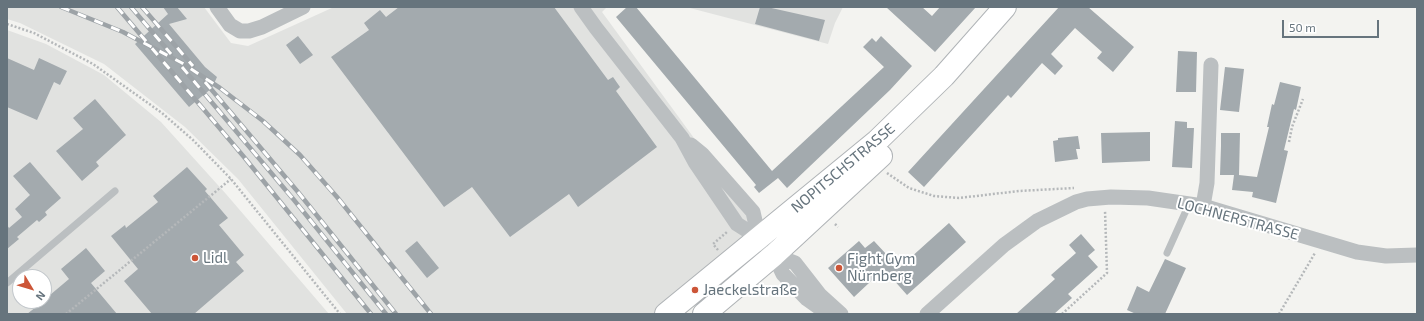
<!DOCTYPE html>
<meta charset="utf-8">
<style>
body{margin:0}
#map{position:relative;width:1424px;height:321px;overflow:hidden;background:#f3f3f0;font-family:"Exo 2",sans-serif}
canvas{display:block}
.frame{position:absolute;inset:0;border:8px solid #66747d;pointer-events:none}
.north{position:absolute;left:12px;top:269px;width:40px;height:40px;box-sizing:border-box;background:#fff;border:1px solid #c2c7cb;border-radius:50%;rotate:128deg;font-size:11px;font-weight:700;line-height:16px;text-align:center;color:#66747d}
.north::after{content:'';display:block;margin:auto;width:14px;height:18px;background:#cc5537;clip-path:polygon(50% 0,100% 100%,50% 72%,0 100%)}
.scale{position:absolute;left:1282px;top:20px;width:97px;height:18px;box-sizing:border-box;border:2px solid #66747d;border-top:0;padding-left:5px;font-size:12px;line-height:14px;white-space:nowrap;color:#66747d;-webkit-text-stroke:3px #fff;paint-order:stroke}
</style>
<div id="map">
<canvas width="1424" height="321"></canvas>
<div class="frame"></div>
<div class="north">N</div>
<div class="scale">50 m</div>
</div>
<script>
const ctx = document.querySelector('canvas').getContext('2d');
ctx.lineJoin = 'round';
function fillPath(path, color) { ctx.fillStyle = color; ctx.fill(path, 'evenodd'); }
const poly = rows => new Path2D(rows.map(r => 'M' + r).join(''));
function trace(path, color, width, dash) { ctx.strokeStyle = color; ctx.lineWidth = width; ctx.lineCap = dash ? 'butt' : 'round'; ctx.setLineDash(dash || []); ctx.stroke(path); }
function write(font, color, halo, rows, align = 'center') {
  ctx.font = font + ' "Exo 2",sans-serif'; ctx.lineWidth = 4; ctx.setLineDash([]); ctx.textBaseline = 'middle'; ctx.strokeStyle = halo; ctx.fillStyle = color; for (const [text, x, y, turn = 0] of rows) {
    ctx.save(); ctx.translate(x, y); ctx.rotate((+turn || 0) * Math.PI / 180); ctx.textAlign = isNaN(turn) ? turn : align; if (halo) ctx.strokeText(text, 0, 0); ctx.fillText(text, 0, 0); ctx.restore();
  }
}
const built = poly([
 [7,7,204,7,231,43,248,46,334,7,607,7,602,12,764,234,667,314,347,314,238,179,185,127,104,64,20,23,7,19],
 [686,7,843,7,835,23,828,44],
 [7,30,46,44,104,75,161,122,226,194,329,314,7,314],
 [20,277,44,277,44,301,20,301]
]);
const building = poly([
 [163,7,177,7,187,19,169,24,205,67,217,77,212,88,189,107,135,44,168,14],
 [399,7,554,7,608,80,613,77,620,87,616,91,657,147,578,207,569,194,510,237,472,187,444,207,331,57,369,30,364,23,380,10,386,17],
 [627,7,636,7,772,171,884,67,863,47,872,38,876,42,881,36,912,66,890,90,787,188,778,178,759,193,754,187,756,185,616,17],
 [760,7,767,7,825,20,819,41,755,24],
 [886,7,922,7,932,16,940,7,976,7,935,52],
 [1059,7,1088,7,1134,47,1113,72,1097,58,1102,52,1075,28,1051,54,1063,66,1055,75,1042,63,1011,98,1008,95,924,187,908,172],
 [298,36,313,55,300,64,286,45],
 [1178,51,1197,52,1196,92,1176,92],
 [7,58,34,70,39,58,67,71,60,85,54,82,37,120,7,107],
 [1225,67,1244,69,1239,112,1220,110],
 [1280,82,1301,87,1296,110,1294,109,1284,150,1288,151,1276,203,1252,197,1253,192,1232,190,1234,175,1220,175,1221,146,1221,133,1240,133,1239,175,1257,177,1269,127,1267,127,1272,104,1274,105],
 [95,99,126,135,96,162,99,166,82,181,56,151,83,129,73,118],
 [1175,121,1187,122,1187,128,1194,128,1192,168,1172,167],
 [1150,132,1150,161,1102,163,1101,133],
 [1078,136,1080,149,1076,149,1078,159,1055,162,1053,141,1058,140,1058,138],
 [30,162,61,198,45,212,47,215,39,222,37,220,17,237,19,239,7,249,7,225,9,228,22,217,15,209,30,195,13,176],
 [187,167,207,189,205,191,228,218,219,225,244,255,236,262,244,271,194,314,152,314,124,281,138,269,111,236,125,225,126,228,158,202,153,196],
 [949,223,966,242,907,295,884,269,854,297,828,268,859,241,865,248,874,241,899,268],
 [1081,234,1095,250,1088,256,1098,267,1068,294,1072,298,1054,314,1016,314,1055,279,1051,275,1076,253,1069,245],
 [417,241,439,268,427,278,405,251],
 [86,248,105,271,91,283,117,314,27,314,36,307,31,301,44,301,44,289,50,295,69,279,61,269],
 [1165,259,1186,268,1165,314,1136,314,1127,310,1137,286,1149,292]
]);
const path = poly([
 [7,24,34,33,93,64,162,113,193,140,231,179,340,314],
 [1289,142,1292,127,1303,99],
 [887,173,909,188,934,196,959,198,1019,191,1074,188],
 [835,224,838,227],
 [718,250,713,244,727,232],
 [66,314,231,179],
 [1062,314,1107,273,1105,210],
 [1279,314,1315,253]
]);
const lane = poly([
 [1167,253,1189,204],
 [7,283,115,191]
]);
const street = poly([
 [217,7,230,25,240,31,249,31,262,27,303,7],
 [581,7,596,28,682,138,695,162,737,224,759,238,774,255,783,274,807,299,828,314],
 [691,145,702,154,753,212,759,238],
 [1203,206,1207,183,1211,65],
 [774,255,795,263,820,295,841,314],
 [927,314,1004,245,1037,221,1076,202,1087,199,1111,197,1148,198,1203,206,1357,252,1386,256,1417,255]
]);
const primary = poly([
 [666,314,877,141,944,76,1005,7],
 [704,314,774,255,881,156]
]);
const rail = poly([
 [61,7,123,32,182,63,220,88,263,121,300,155,337,197,431,314],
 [117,7,244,157,371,314],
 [131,7,171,54],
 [142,7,193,66],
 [182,67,294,200,386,314],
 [205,82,298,192,396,314]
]);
const markers = [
 [195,258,4,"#cc5537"],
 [839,268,4,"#cc5537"],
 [695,290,4,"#cc5537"]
];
const streetNames = [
 ["NOPITSCHSTRASSE",843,168,-40],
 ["LOCHNERSTRASSE",1238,219,15]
];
const poiNames = [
 ["Lidl",203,258],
 ["Fight Gym",847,259],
 ["Nürnberg",847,276],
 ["Jaeckelstraße",703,290]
];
fillPath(built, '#e1e2e0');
fillPath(building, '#a3aaae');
trace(primary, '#afb3b6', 24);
trace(path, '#b5b8ba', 2.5, [2, 2]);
trace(lane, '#bbbfc1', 7);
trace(street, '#bbbfc1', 15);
trace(primary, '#fff', 22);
trace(rail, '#9da3a7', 4.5);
trace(rail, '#fff', 3, [9]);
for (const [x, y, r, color] of markers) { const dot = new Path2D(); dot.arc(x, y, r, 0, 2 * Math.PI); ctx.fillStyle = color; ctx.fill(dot); trace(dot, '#fff', 1.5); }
write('15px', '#66747d', '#fff', streetNames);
write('15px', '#66747d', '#fff', poiNames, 'left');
</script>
